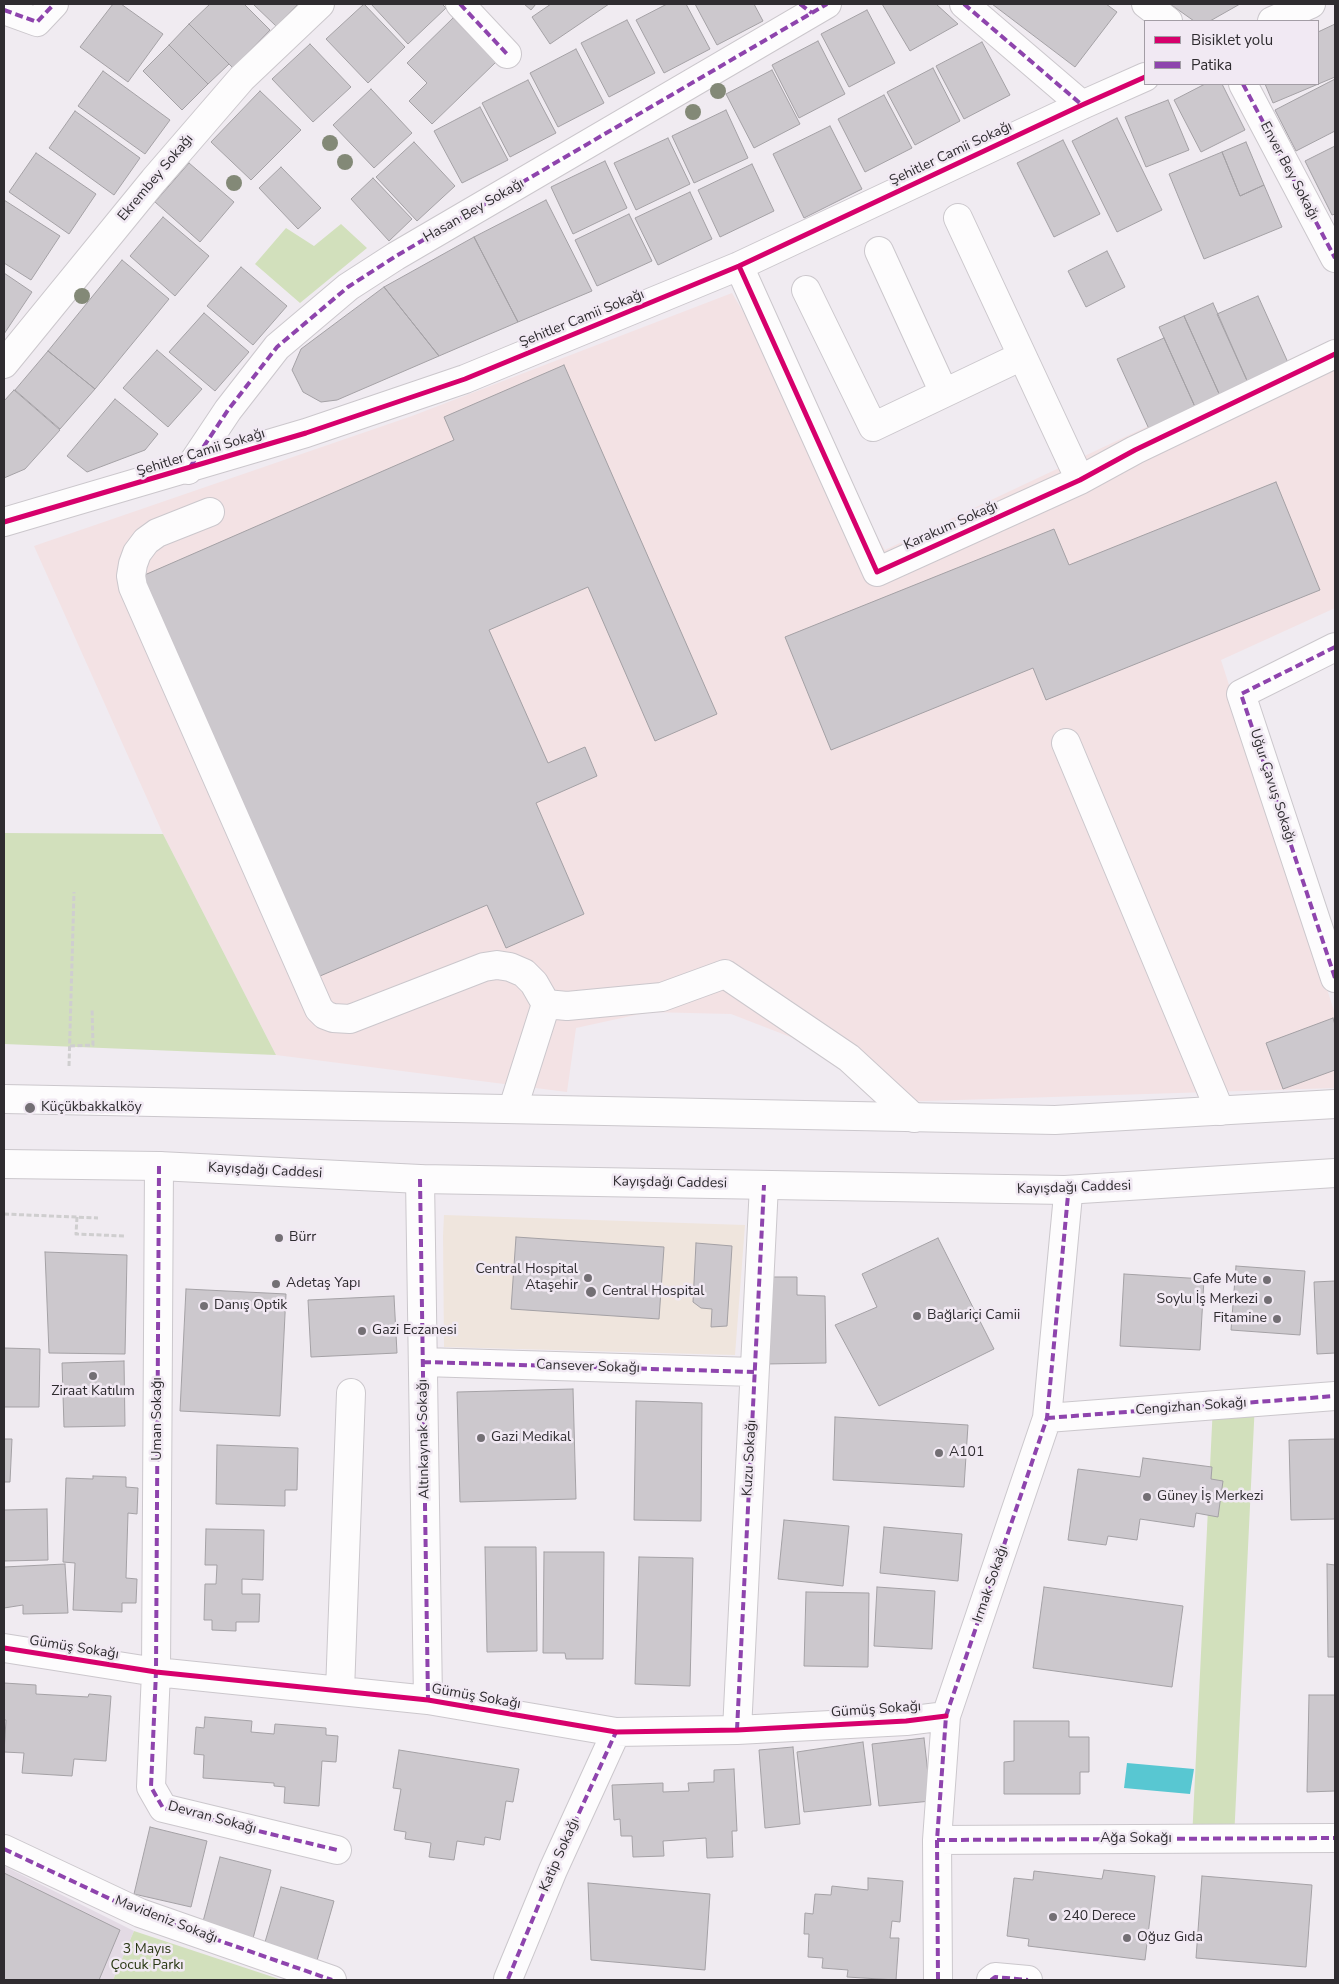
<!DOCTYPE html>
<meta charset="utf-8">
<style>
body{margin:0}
#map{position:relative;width:1339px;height:1984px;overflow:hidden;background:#f0ebf1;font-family:"Nunito Sans",sans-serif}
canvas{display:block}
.frame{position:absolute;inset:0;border:5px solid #2f2c30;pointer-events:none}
.legend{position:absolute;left:1144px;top:20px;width:175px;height:65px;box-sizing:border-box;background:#f1e9f3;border:1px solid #a39da5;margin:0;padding:6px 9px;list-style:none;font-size:15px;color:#2f2c30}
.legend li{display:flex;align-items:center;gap:10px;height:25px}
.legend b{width:25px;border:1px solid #a39da5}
</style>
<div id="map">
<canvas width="1339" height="1984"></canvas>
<div class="frame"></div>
<ul class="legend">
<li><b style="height:6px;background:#d6006c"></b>Bisiklet yolu</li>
<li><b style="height:6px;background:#8e44ad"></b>Patika</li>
</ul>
</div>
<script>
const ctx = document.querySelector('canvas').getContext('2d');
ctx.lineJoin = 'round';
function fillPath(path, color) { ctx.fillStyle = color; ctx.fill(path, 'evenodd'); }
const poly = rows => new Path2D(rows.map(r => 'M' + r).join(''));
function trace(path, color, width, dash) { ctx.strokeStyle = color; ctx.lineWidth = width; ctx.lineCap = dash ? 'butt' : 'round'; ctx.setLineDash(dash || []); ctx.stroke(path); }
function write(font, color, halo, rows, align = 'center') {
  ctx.font = font + ' "Nunito Sans",sans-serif'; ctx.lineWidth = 5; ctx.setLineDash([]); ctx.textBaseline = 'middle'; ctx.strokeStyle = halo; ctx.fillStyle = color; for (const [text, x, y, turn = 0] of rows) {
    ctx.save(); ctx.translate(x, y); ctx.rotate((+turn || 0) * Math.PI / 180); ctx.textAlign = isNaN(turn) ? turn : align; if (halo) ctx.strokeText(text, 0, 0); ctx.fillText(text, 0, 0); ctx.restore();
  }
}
const built = poly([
 [4,1866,134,1931,113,1980,4,1980]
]);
const education = poly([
 [732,293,885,550,1335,338,1335,608,1221,660,1335,1014,1335,1088,895,1102,819,1048,731,1014,649,1012,576,1028,567,1092,276,1055,163,834,34,546,412,416]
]);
const medical = poly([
 [444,1215,745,1225,735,1355,444,1347,443,1236]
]);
const green = poly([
 [341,224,367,248,300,303,255,264,286,228,314,246],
 [4,833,163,834,276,1055,4,1044],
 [1255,1402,1234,1839,1192,1839,1213,1405],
 [134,1931,282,1980,113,1980]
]);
const water = poly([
 [1127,1763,1194,1769,1190,1794,1124,1788]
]);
const building = poly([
 [113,4,121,4,163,34,128,82,80,47,113,4],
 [210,4,244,4,270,30,233,68,189,24,210,4],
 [253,4,298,4,276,26,253,4],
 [364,4,405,47,368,83,326,39,364,4],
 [371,4,442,4,446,8,408,44,371,4],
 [524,4,536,4,531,10,524,4],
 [551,4,609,4,550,44,532,17,551,4],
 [667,4,686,4,710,49,664,73,636,20,667,4],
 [695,4,754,4,763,21,717,45,695,4],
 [882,4,936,4,958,24,910,51,882,4],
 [992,4,1106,4,1117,12,1075,67,992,4],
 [1170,4,1240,4,1210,21,1194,21,1170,4],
 [867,10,895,63,849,87,821,34,867,10],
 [453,18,496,62,432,124,409,101,427,83,407,63,453,18],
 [627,20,655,73,609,97,581,43,627,20],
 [189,24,229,64,208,84,169,45,189,24],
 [1335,24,1335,77,1273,103,1265,84,1318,84,1318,32,1335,24],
 [818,41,845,94,799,118,772,65,818,41],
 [982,42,1010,95,964,119,936,66,982,42],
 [310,44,351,87,313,122,272,79,310,44],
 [169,45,208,84,182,110,143,71,169,45],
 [576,49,604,103,558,127,530,73,576,49],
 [933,68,960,121,915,145,887,92,933,68],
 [772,70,800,124,754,148,726,94,772,70],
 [103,71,170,120,145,154,78,106,103,71],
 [1335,79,1335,131,1296,151,1275,110,1335,79],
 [528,80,556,133,510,157,482,103,528,80],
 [1205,84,1222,84,1245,130,1201,152,1174,100,1205,84],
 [371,89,412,133,374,168,333,125,371,89],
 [260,91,301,130,251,180,211,142,260,91],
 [884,95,912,148,865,172,838,119,884,95],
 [1168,100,1189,150,1146,167,1125,117,1168,100],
 [480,107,508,160,462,183,434,131,480,107],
 [726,110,748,158,694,183,672,136,726,110],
 [75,111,140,158,114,195,49,148,75,111],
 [1117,118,1162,210,1117,232,1072,141,1117,118],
 [830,126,862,189,804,218,773,154,830,126],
 [668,138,690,184,636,210,614,163,668,138],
 [1063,140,1100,214,1054,237,1017,163,1063,140],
 [414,142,455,186,417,221,376,177,414,142],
 [1246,142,1264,185,1240,196,1222,152,1246,142],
 [1335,146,1335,214,1332,215,1305,161,1335,146],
 [1222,152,1240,196,1264,185,1282,227,1204,259,1169,174,1222,152],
 [36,153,96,194,69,234,9,192,36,153],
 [605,161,627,208,573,234,551,187,605,161],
 [189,163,234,202,200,242,155,202,189,163],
 [752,164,774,211,720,237,698,190,752,164],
 [281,167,321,208,298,229,259,188,281,167],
 [373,178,412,219,389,241,351,199,373,178],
 [690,192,712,239,658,265,635,218,690,192],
 [4,200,60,236,31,280,4,263,4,200],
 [546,200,592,291,518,322,474,237,546,200],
 [629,214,652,261,597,286,575,240,629,214],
 [163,217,209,256,175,296,130,256,163,217],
 [474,237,518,322,439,356,384,287,474,237],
 [1107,251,1125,287,1086,307,1068,271,1107,251],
 [122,260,169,299,95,389,48,351,122,260],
 [241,267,287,306,253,345,207,306,241,267],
 [4,273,32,292,4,334,4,273],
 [384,287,439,356,337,400,321,402,303,392,292,370,301,349,384,287],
 [1258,296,1290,367,1249,385,1217,314,1258,296],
 [1213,303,1249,385,1221,398,1184,316,1213,303],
 [204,313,249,352,215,391,169,352,204,313],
 [1184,316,1221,398,1196,409,1159,327,1184,316],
 [1164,338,1196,409,1149,429,1117,359,1164,338],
 [157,350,202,389,168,427,123,388,157,350],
 [48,351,95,389,60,429,15,390,48,351],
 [564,365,717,714,655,741,588,587,489,630,548,763,585,747,597,776,536,803,584,914,506,948,487,905,313,979,140,577,454,440,444,417,564,365],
 [14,390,60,430,25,469,4,478,4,401,14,390],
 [115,399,158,434,145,450,87,472,67,456,115,399],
 [1276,482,1320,590,1046,700,1033,668,831,750,785,637,1054,529,1069,565,1276,482],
 [1333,1018,1335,1025,1335,1070,1283,1089,1266,1043,1333,1018],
 [516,1237,664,1247,659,1319,511,1309,516,1237],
 [938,1238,994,1349,879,1406,835,1325,877,1307,862,1274,938,1238],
 [696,1243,732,1246,727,1326,711,1327,712,1309,701,1308,693,1302,696,1243],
 [45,1252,127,1255,125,1354,49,1353,45,1252],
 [1236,1266,1305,1271,1300,1335,1231,1330,1236,1266],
 [1124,1274,1204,1279,1200,1350,1120,1346,1124,1274],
 [765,1277,797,1277,797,1295,825,1296,826,1363,765,1364,765,1277],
 [1335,1281,1335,1353,1317,1354,1314,1282,1335,1281],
 [186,1289,286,1294,280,1416,180,1411,186,1289],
 [394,1296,397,1353,311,1357,308,1300,394,1296],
 [4,1348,40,1349,39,1407,4,1407,4,1348],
 [124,1361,125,1426,64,1427,62,1363,124,1361],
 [573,1389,576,1499,460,1502,457,1392,573,1389],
 [636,1401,702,1403,701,1521,634,1520,636,1401],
 [835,1417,968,1425,964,1487,833,1480,835,1417],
 [4,1439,12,1439,10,1482,4,1482,4,1439],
 [1335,1439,1335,1519,1291,1520,1289,1440,1335,1439],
 [217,1445,298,1448,297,1490,285,1490,285,1506,216,1504,217,1445],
 [1143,1458,1212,1467,1211,1479,1223,1481,1218,1517,1196,1513,1194,1527,1140,1519,1137,1540,1108,1536,1106,1545,1068,1540,1078,1469,1140,1477,1143,1458],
 [93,1476,126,1477,126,1487,138,1488,137,1514,128,1513,126,1578,137,1579,136,1603,122,1603,122,1612,73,1610,75,1563,63,1562,66,1478,93,1479,93,1476],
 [47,1509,48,1560,4,1561,4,1510,47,1509],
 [784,1520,849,1526,843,1586,778,1579,784,1520],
 [884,1527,962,1534,958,1581,880,1573,884,1527],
 [206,1529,264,1530,263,1580,242,1579,242,1594,260,1594,259,1622,236,1622,236,1631,212,1630,212,1620,204,1620,205,1584,216,1584,217,1565,205,1565,206,1529],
 [485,1547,536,1547,537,1651,487,1652,485,1547],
 [544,1552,604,1552,603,1659,566,1659,565,1653,543,1653,544,1552],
 [639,1557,693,1558,690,1686,635,1684,639,1557],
 [65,1564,68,1613,23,1614,23,1605,4,1608,4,1567,65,1564],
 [1327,1564,1335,1565,1335,1657,1328,1657,1327,1564],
 [877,1587,935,1591,932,1649,874,1646,877,1587],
 [1044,1587,1183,1606,1172,1687,1033,1668,1044,1587],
 [806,1592,869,1593,868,1667,804,1666,806,1592],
 [4,1683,36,1685,36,1694,88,1697,89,1694,111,1696,106,1761,74,1759,72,1776,22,1773,24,1753,4,1752,6,1720,4,1720,4,1683],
 [1309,1695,1335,1695,1335,1791,1307,1792,1309,1695],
 [205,1717,252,1721,251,1732,274,1734,275,1724,326,1728,326,1735,338,1736,336,1762,322,1761,319,1806,284,1803,285,1787,274,1786,274,1783,203,1778,204,1755,194,1754,196,1727,204,1728,205,1717],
 [1014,1721,1069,1721,1069,1737,1089,1737,1089,1772,1080,1772,1080,1794,1004,1794,1004,1762,1014,1761,1014,1721],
 [924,1738,931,1801,879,1806,872,1744,924,1738],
 [863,1742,871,1805,804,1812,797,1752,863,1742],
 [793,1747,800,1824,765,1828,759,1750,793,1747],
 [399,1750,519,1769,513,1802,506,1801,500,1840,485,1837,484,1845,457,1841,454,1860,429,1857,431,1843,405,1839,406,1832,394,1830,401,1789,393,1788,399,1750],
 [734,1769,737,1831,732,1831,733,1857,707,1858,706,1838,663,1841,664,1856,633,1857,632,1836,621,1836,620,1819,614,1820,612,1785,663,1783,663,1792,689,1791,688,1783,714,1782,714,1770,734,1769],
 [150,1827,207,1841,191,1907,134,1894,150,1827],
 [220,1857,271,1870,251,1946,200,1933,220,1857],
 [1104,1870,1155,1876,1145,1960,1028,1946,1029,1939,1007,1936,1014,1878,1033,1880,1034,1871,1102,1879,1104,1870],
 [4,1873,120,1930,99,1980,4,1980,4,1873],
 [1202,1876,1312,1885,1306,1967,1196,1958,1202,1876],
 [868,1878,903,1881,900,1922,892,1921,890,1938,899,1938,896,1980,847,1977,848,1970,822,1968,823,1958,808,1957,809,1934,804,1934,805,1913,813,1914,815,1894,831,1895,832,1886,868,1890,868,1878],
 [588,1883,710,1894,705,1970,591,1960,588,1883],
 [281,1887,334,1901,314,1971,261,1956,281,1887]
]);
const path = poly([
 [70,1046,93,1045,92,1008],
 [69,1066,74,892],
 [4,1214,98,1218],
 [77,1217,76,1234,124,1236]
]);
const minor = poly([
 [460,4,507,54],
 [964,4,1082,105],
 [1146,4,1168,21],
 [4,10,37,22,54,4],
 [1272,21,1311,4],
 [1243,84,1335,258],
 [958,218,1080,480],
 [879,251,944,393],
 [739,266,877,572,1080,480,1135,450,1335,354],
 [806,290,873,427,1022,356],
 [4,364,154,180,242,78,320,4],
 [188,470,228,410,277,347,348,287,396,256,827,4],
 [210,512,157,533,146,541,137,553,133,564,131,576,133,587,319,1009,325,1015,333,1018,350,1019,484,967,497,965,510,967,524,973,534,983,546,1004,567,1006,662,997,725,974,849,1058,914,1118],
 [4,522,306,433,465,379,739,266,1082,105,1145,77],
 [1335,647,1241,694,1335,978],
 [1066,743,1220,1111],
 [513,1108,546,1004],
 [159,1166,156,1672,151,1787,163,1808,337,1850],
 [420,1179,428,1700],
 [423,1362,754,1372],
 [1047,1418,1335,1396],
 [4,1648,156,1672,428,1700,616,1732,737,1730,906,1721,946,1716],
 [340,1691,351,1393],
 [737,1730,764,1185],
 [937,1840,1335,1838],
 [4,1849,140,1913,332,1980],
 [508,1979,553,1870,616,1732],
 [938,1980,937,1840,946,1716,1047,1418,1068,1195,1065,1190],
 [991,1980,995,1977,1028,1980]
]);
const major = poly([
 [4,1099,1055,1120,1335,1104],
 [4,1164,159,1166,420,1179,1065,1190,1335,1173]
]);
const quiet = poly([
 [460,4,507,54],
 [800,4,812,13],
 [964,4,1082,105],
 [4,10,37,22,54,4],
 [1243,84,1335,258],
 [190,467,228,410,277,347,348,287,396,256,827,4],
 [1335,647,1241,694,1335,978],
 [159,1166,156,1672,151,1787,163,1808,337,1850],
 [420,1179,428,1700],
 [423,1362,754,1372],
 [1047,1418,1335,1396],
 [737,1730,764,1185],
 [937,1840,1335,1838],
 [4,1849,140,1913,332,1980],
 [508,1979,553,1870,616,1732],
 [938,1980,937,1840,946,1716,1047,1418,1068,1195,1065,1190],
 [991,1980,995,1977,1028,1980]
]);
const cycleway = poly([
 [739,266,877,572,1080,480,1135,450,1335,354],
 [4,522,306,433,465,379,739,266,1082,105,1145,77],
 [4,1648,156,1672,428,1700,616,1732,737,1730,906,1721,946,1716]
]);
const trees = [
 [718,91],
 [693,112],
 [330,143],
 [345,162],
 [234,183],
 [82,296]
];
const markers = [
 [30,1108,6,"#736f74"],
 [279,1238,5,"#736f74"],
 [588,1278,5,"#736f74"],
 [1267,1280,5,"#736f74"],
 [276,1284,5,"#736f74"],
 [591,1292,6,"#736f74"],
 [1268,1300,5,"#736f74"],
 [204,1306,5,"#736f74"],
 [917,1316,5,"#736f74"],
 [1277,1319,5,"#736f74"],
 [362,1331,5,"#736f74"],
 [93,1376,5,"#736f74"],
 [481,1438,5,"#736f74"],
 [939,1453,5,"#736f74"],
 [1147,1497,5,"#736f74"],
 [1053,1917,5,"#736f74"],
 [1127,1938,5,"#736f74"]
];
const streetNames = [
 ["Şehitler Camii Sokağı",951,154,-25],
 ["Enver Bey Sokağı",1289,171,62],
 ["Ekrembey Sokağı",156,178,-50],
 ["Hasan Bey Sokağı",474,211,-30],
 ["Şehitler Camii Sokağı",582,319,-22],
 ["Şehitler Camii Sokağı",201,453,-17],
 ["Karakum Sokağı",951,526,-24],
 ["Uğur Çavuş Sokağı",1272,786,72],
 ["Kayışdağı Caddesi",265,1171,3],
 ["Kayışdağı Caddesi",670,1183,1],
 ["Kayışdağı Caddesi",1074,1188,-2],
 ["Cansever Sokağı",588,1367,2],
 ["Cengizhan Sokağı",1191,1407,-4],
 ["Uman Sokağı",158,1419,-90],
 ["Altınkaynak Sokağı",424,1439,-91],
 ["Kuzu Sokağı",750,1458,-87],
 ["Irmak Sokağı",991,1584,-71],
 ["Gümüş Sokağı",74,1648,9],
 ["Gümüş Sokağı",476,1697,10],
 ["Gümüş Sokağı",876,1710,-4],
 ["Devran Sokağı",212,1818,15],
 ["Ağa Sokağı",1136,1839],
 ["Katip Sokağı",560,1855,-66],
 ["Mavideniz Sokağı",166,1920,21]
];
const poiNames = [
 ["Küçükbakkalköy",41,1108],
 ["Bürr",289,1238],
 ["Central Hospital",578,1270,"right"],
 ["Ataşehir",578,1286,"right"],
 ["Cafe Mute",1257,1280,"right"],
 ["Adetaş Yapı",286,1284],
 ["Central Hospital",602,1292],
 ["Soylu İş Merkezi",1258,1300,"right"],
 ["Danış Optik",214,1306],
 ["Bağlariçi Camii",927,1316],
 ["Fitamine",1267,1319,"right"],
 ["Gazi Eczanesi",372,1331],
 ["Ziraat Katılım",93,1392,"center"],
 ["Gazi Medikal",491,1438],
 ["A101",949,1453],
 ["Güney İş Merkezi",1157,1497],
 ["240 Derece",1063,1917],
 ["Oğuz Gıda",1137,1938]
];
const parkNames = [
 ["3 Mayıs",147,1950],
 ["Çocuk Parkı",147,1966]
];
fillPath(built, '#e3dae4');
fillPath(education, '#f3e2e4');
fillPath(medical, '#efe5dd');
fillPath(green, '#d2e0bc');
fillPath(water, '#58c7d2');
fillPath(building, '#ccc8cd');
trace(building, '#a4a1a5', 1);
trace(minor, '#cbc7cc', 30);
trace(major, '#cbc7cc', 30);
trace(path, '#cfcecf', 3, [5, 2.5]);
trace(minor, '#fdfcfd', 28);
trace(major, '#fdfcfd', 28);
trace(quiet, '#8e44ad', 4, [8, 4]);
trace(cycleway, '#d6006c', 5);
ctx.fillStyle = '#838977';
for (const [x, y] of trees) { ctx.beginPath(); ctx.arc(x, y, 8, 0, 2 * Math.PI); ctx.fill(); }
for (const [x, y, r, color] of markers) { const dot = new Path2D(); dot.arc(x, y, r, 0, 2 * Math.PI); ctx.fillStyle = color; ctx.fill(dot); trace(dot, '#f1e9f3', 2); }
write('14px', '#2f2c30', '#f1e9f3', streetNames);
write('14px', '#2f2c30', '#f1e9f3', poiNames, 'left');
write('14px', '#2a3814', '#f1e9f3', parkNames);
</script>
